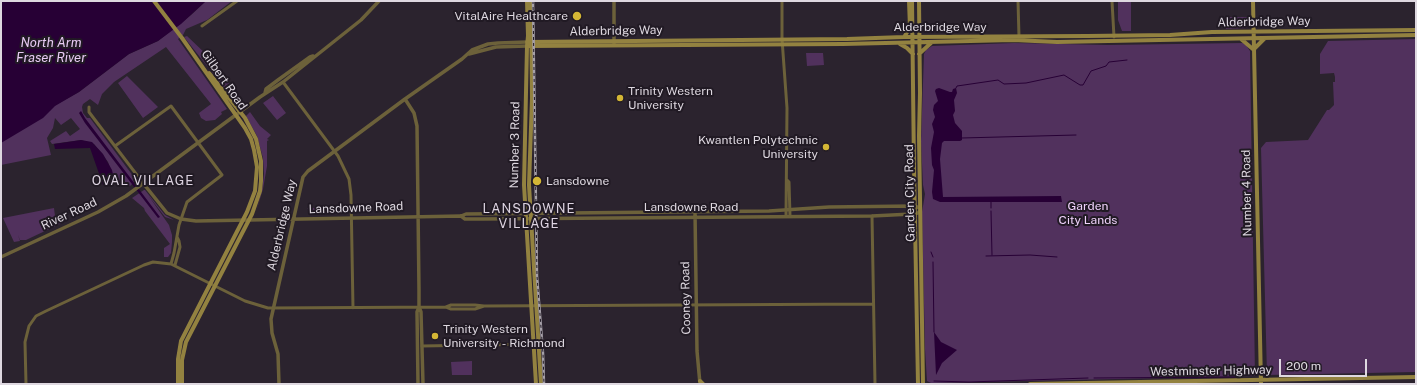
<!DOCTYPE html>
<style>
body{margin:0}
#map{position:relative;width:1417px;height:385px;overflow:hidden;background:#2b232e;font-family:"Public Sans",sans-serif}
canvas{display:block}
.frame{position:absolute;inset:0;border:2px solid #ded8e0;pointer-events:none}
.scale{position:absolute;left:1279px;top:359px;width:88px;height:18px;box-sizing:border-box;border:2px solid #ded8e0;border-top:0;padding-left:5px;font-size:12px;line-height:14px;white-space:nowrap;color:#ded8e0;-webkit-text-stroke:3px #211a24;paint-order:stroke}
</style>
<div id="map">
<canvas width="1417" height="385"></canvas>
<div class="frame"></div>
<div class="scale">200 m</div>
</div>
<script>
const ctx = document.querySelector('canvas').getContext('2d');
ctx.lineJoin = 'round';
function fillPath(path, color) { ctx.fillStyle = color; ctx.fill(path, 'evenodd'); }
const poly = rows => new Path2D(rows.map(r => 'M' + r).join(''));
function trace(path, color, width, dash) { ctx.strokeStyle = color; ctx.lineWidth = width; ctx.lineCap = dash ? 'butt' : 'round'; ctx.setLineDash(dash || []); ctx.stroke(path); }
function write(font, color, halo, rows, align = 'center') {
  ctx.font = font + ' "Public Sans",sans-serif'; ctx.lineWidth = 4; ctx.setLineDash([]); ctx.textBaseline = 'middle'; ctx.strokeStyle = halo; ctx.fillStyle = color; for (const [text, x, y, turn = 0] of rows) {
    ctx.save(); ctx.translate(x, y); ctx.rotate((+turn || 0) * Math.PI / 180); ctx.textAlign = isNaN(turn) ? turn : align; if (halo) ctx.strokeText(text, 0, 0); ctx.fillText(text, 0, 0); ctx.restore();
  }
}
const green = poly([
 [206,1,232,1,207,20,186,29,183,35,178,39,227,109,221,112,222,114,215,120,206,121,201,118,199,113,211,104,166,47,114,82,102,94,98,105,90,99,83,104,82,107,83,113,87,118,90,118,136,180,130,186,127,183,120,184,119,182,115,183,108,162,94,144,81,140,52,144,50,141,66,131,70,136,80,129,71,118,61,125,55,118,53,128,47,138,51,155,1,165,1,135,79,92,129,54,158,41,191,15],
 [1118,1,1131,1,1131,31,1122,31,1118,20],
 [1226,17,1248,17,1248,25,1246,28,1226,29],
 [187,36,208,56,240,97,238,105,184,37],
 [1416,39,1416,372,1267,375,1261,148,1266,142,1308,140,1327,110,1329,110,1334,105,1333,82,1335,82,1335,77,1334,73,1320,74,1320,54,1328,41],
 [1014,43,1108,45,1243,43,1246,45,1250,51,1255,376,931,383,927,381,925,349,922,212,925,194,923,185,921,141,924,54,926,50,932,46],
 [806,53,823,53,824,65,807,66],
 [127,76,158,107,143,118,118,83],
 [273,96,286,113,277,120,263,103],
 [250,112,260,126,271,135,267,139,269,140,267,141,267,166,263,189,256,212,262,190,264,174,263,158,257,136,246,116],
 [144,190,145,190,165,215,174,220,165,217,148,195,169,225,172,235,172,242,171,253,168,257,164,257,164,248,170,244,145,211,144,208,132,198],
 [347,207,347,212,312,212,307,208],
 [54,208,55,216,58,215,62,223,26,240,20,240,18,235,20,241,14,242,3,218],
 [472,361,472,375,452,375,451,362]
]);
const water = poly([
 [1,1,206,1,181,24,158,41,129,54,79,92,55,106,43,118,1,143],
 [939,88,950,92,952,92,953,89,956,88,957,93,954,100,955,111,953,115,955,123,962,131,962,140,960,141,944,141,942,143,940,159,943,197,1061,196,1062,202,940,202,933,199,932,192,934,170,932,165,931,148,934,132,932,124,935,117,933,110,934,105,938,101,935,91,936,89],
 [81,111,85,118,160,217,158,218,85,123,79,113],
 [81,140,92,142,103,154,112,170,115,183,103,185,90,148,55,149,54,144],
 [934,332,941,342,957,350,942,363,936,375]
]);
const stream = poly([
 [956,88,957,86,964,85,998,80,1004,84,1026,83,1064,75,1080,85,1083,85,1091,71,1106,66,1109,62,1127,60],
 [962,138,1076,135],
 [991,202,991,208],
 [991,211,992,255],
 [931,252,933,257],
 [986,256,1030,255,1057,257],
 [933,262,934,332],
 [1094,378,1237,377],
 [934,381,969,382,1088,378]
]);
const minor = poly([
 [782,1,782,39,787,108,786,216],
 [1018,1,1019,37],
 [1112,1,1114,37],
 [202,26,237,1],
 [283,82,338,156,349,179,351,195,353,308],
 [89,107,89,112,92,116,143,183],
 [115,146,171,106,222,175,187,202,179,225,174,253,171,264],
 [787,180,789,182,790,216],
 [872,216,875,384],
 [175,265,180,247,179,241,177,237],
 [446,307,451,305,475,305,484,306,873,304],
 [422,346,534,344],
 [26,384,25,342,29,326,36,316,46,311,144,265,153,262,171,264,245,301,268,308,446,307,451,309,475,309,484,306]
]);
const tertiary = poly([
 [614,1,614,44],
 [469,54,496,47,527,46],
 [265,93,266,89,278,80,310,57,313,56],
 [405,99,414,113,417,126,419,290,419,307,421,312,423,384],
 [143,183,167,213,181,219,196,221,461,216,466,214,769,211,829,207,914,206,920,208],
 [695,212,697,351,700,384],
 [461,216,465,219,482,219,872,216,912,214,918,213,920,211],
 [1,257,98,212,126,196,260,97,283,82,361,20,379,1],
 [279,384,278,354,272,333,271,319,303,177,308,171,405,99,462,59,472,50,488,44,498,43,527,42],
 [418,384,417,312,419,307]
]);
const secondary = poly([
 [154,1,182,38,245,128,251,139,254,150,257,167,255,191,247,212,181,341,178,359,178,384],
 [527,1,528,36,527,46,524,185,536,384],
 [531,1,532,98,529,185,541,384],
 [912,1,914,168,918,384],
 [919,1,920,93,919,136,923,384],
 [1253,1,1261,384],
 [904,37,910,28,909,1],
 [1241,39,1254,50],
 [527,42,847,39,904,37,1087,36,1170,35,1212,32,1416,30],
 [900,44,907,48,913,54],
 [527,46,843,44,1013,40,1057,42,1416,35],
 [1254,49,1265,38],
 [919,54,931,43],
 [700,381,703,384],
 [182,384,182,360,186,342,252,214,260,191,261,181,261,161,256,139,245,118,209,73],
 [1030,384,1416,377]
]);
const rail = poly([
 [533,1,537,276,543,353,544,384]
]);
const markers = [
 [577,16,5,"#d4b635"],
 [620,98,4,"#d4b635"],
 [826,147,4,"#d4b635"],
 [537,181,5,"#d4b635"],
 [435,336,4,"#d4b635"]
];
const poiNames = [
 ["VitalAire Healthcare",568,16,"right"],
 ["Trinity Western",628,91],
 ["University",628,105],
 ["Kwantlen Polytechnic",818,140,"right"],
 ["University",818,154,"right"],
 ["Lansdowne",546,181],
 ["Trinity Western",443,329],
 ["University - Richmond",443,343]
];
const streetNames = [
 ["Alderbridge Way",1264,22,-1],
 ["Alderbridge Way",940,27],
 ["Alderbridge Way",616,31,-1],
 ["Gilbert Road",224,80,55],
 ["Number 3 Road",515,145,-89],
 ["Garden City Road",910,193,-91],
 ["Number 4 Road",1247,193,-91],
 ["Lansdowne Road",691,207],
 ["Lansdowne Road",356,208,-2],
 ["River Road",69,214,-25],
 ["Alderbridge Way",282,225,-77],
 ["Cooney Road",686,298,-91],
 ["Westminster Highway",1211,371,-1]
];
const parkNames = [
 ["Garden",1088,206],
 ["City Lands",1088,220]
];
const waterNames = [
 ["North Arm",51,43],
 ["Fraser River",51,58]
];
const neighbourhoodNames = [
 ["OVAL VILLAGE",143,181],
 ["LANSDOWNE",529,209],
 ["VILLAGE",529,224]
];
fillPath(green, '#51315d');
fillPath(water, '#270035');
trace(stream, '#270035', 1);
trace(minor, '#6c613a', 3);
trace(tertiary, '#6c613a', 3.5);
trace(secondary, '#938240', 4);
trace(rail, '#a6a0a9', 2.5);
trace(rail, '#211a24', 1, [3]);
for (const [x, y, r, color] of markers) { const dot = new Path2D(); dot.arc(x, y, r, 0, 2 * Math.PI); ctx.fillStyle = color; ctx.fill(dot); trace(dot, '#211a24', 1.5); }
write('12px', '#ded8e0', '#211a24', poiNames, 'left');
write('12px', '#ded8e0', '#211a24', streetNames);
write('12px', '#f0d3fc', '#211a24', parkNames);
write('italic 13px', '#e8cbf4', '#211a24', waterNames);
ctx.letterSpacing = '1px';
write('13px', '#dcd2e0', '#211a24', neighbourhoodNames);
ctx.letterSpacing = '0px';
</script>
